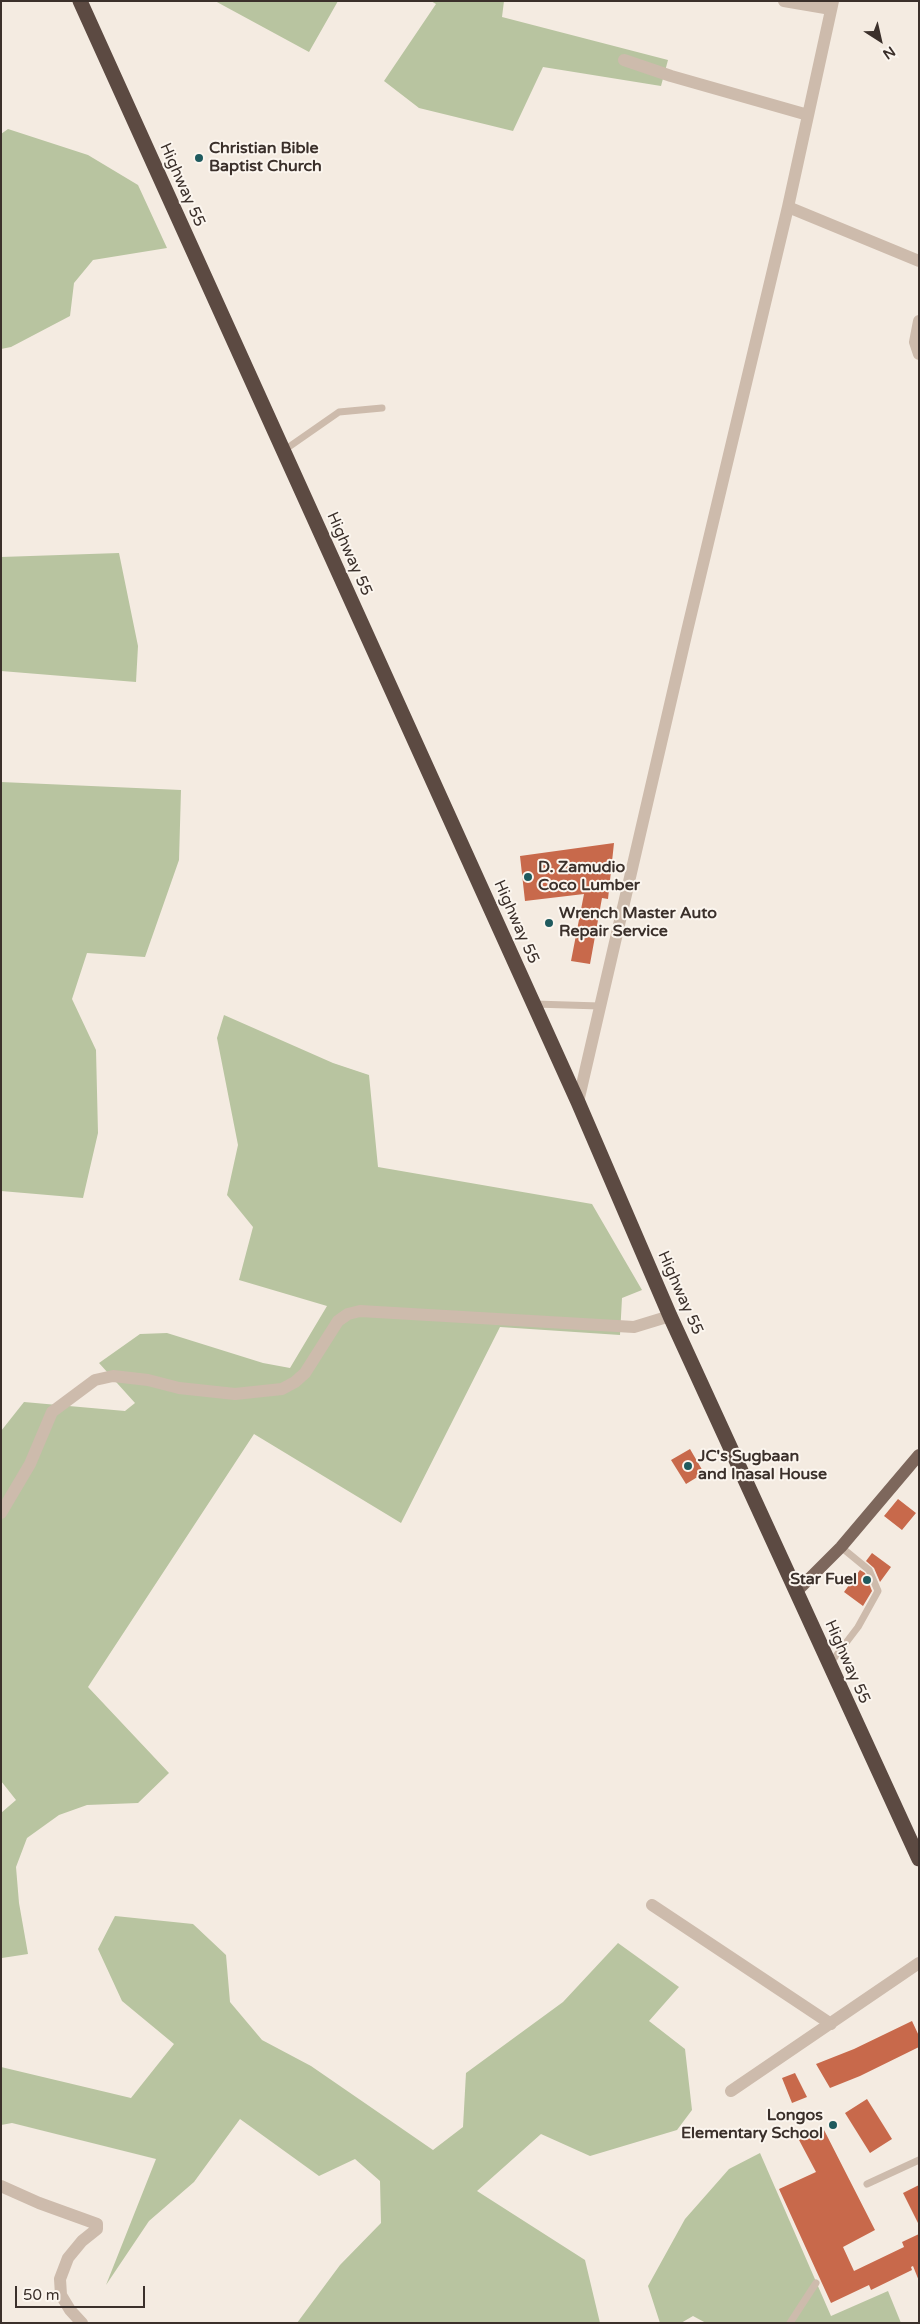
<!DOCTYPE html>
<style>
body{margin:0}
#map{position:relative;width:920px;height:2324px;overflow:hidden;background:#f4ebe1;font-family:"Varela Round",sans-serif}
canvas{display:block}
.frame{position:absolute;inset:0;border:2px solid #3b302b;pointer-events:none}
.north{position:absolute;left:855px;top:15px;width:50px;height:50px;-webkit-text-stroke:4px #fbf5ee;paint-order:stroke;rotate:145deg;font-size:14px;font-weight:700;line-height:20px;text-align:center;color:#3b302b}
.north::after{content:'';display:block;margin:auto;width:18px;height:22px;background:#3b302b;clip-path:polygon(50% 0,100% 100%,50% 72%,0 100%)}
.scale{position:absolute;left:15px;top:2286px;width:130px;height:22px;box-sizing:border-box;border:2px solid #3b302b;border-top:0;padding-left:6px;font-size:15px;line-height:18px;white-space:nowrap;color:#3b302b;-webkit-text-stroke:4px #fbf5ee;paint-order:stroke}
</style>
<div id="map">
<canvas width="920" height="2324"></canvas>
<div class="frame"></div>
<div class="north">N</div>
<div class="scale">50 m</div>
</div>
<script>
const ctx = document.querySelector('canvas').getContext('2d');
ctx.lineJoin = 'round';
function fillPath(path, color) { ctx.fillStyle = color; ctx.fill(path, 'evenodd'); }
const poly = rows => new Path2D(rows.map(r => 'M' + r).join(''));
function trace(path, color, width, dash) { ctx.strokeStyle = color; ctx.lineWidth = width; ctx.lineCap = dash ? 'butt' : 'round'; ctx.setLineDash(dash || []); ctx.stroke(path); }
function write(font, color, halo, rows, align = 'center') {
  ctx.font = font + ' "Varela Round",sans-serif'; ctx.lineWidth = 4; ctx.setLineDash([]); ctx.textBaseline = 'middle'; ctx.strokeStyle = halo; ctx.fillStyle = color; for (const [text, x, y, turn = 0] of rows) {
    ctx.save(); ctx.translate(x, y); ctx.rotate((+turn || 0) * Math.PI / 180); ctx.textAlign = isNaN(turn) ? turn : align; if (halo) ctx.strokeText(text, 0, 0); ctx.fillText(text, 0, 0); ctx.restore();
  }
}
const green = poly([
 [215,1,338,1,309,52],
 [431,1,504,1,502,17,668,60,661,86,543,67,513,131,419,108,384,81,436,4],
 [8,129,88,155,138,185,167,248,93,260,74,283,70,316,11,347,1,349,1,134],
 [119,553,138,646,136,682,1,671,1,557],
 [1,782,181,790,179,860,145,957,87,953,72,999,96,1050,98,1133,83,1198,1,1191],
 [224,1015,333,1063,369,1075,378,1167,592,1204,642,1290,622,1298,620,1335,500,1327,401,1523,254,1434,88,1687,169,1773,138,1803,87,1805,59,1815,27,1838,16,1867,19,1903,28,1954,2,1958,1,1813,16,1800,1,1781,1,1431,24,1402,125,1411,135,1403,99,1363,140,1334,167,1333,263,1363,290,1368,327,1306,239,1280,253,1227,227,1195,238,1145,217,1038],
 [115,1916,193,1924,226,1955,230,2002,262,2040,311,2066,433,2150,463,2127,466,2073,563,2002,618,1943,679,1987,649,2021,685,2049,692,2110,677,2130,590,2156,541,2134,477,2191,585,2260,600,2323,297,2323,340,2265,381,2223,380,2181,355,2159,319,2176,240,2119,194,2182,149,2221,106,2285,156,2159,12,2123,1,2125,1,2067,131,2098,174,2044,122,2001,98,1949],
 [760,2153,831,2316,888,2291,901,2323,706,2323,693,2316,681,2323,660,2323,648,2286,685,2219,729,2169]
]);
const building = poly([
 [614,843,608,899,602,898,590,964,571,961,584,894,525,901,520,856],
 [690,1449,704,1473,686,1484,671,1460],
 [898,1499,916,1513,902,1530,884,1516],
 [872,1553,891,1567,880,1582,874,1568,866,1561],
 [860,1570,865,1573,872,1591,863,1606,844,1592],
 [912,2021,919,2036,919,2047,860,2076,830,2088,816,2064,854,2049],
 [795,2073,807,2097,792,2103,782,2078],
 [867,2099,892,2139,870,2153,845,2113],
 [823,2128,875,2230,843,2247,854,2271,904,2247,902,2242,919,2234,919,2281,913,2266,911,2267,912,2270,871,2290,869,2285,831,2303,779,2189,816,2172,799,2140],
 [919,2185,919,2225,903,2193]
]);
const lane = poly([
 [283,451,339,412,382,408],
 [534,1004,600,1006],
 [829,1665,858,1627,878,1591,869,1570,841,1547],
 [867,2184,919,2160],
 [790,2323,816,2283]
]);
const street = poly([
 [784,1,831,9],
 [624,60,671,76,808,115],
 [788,207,919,261],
 [919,321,915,342,919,354],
 [578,1102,687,631,788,207,833,1],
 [1,1513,30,1464,52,1412,95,1380,113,1376,148,1380,179,1388,235,1394,282,1389,295,1382,305,1373,338,1321,348,1314,360,1311,634,1327,670,1316],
 [652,1905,831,2024],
 [731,2091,919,1963],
 [1,2186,39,2203,97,2224,97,2229,82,2241,68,2258,60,2279,61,2295,70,2310,82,2323]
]);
const primary = poly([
 [796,1592,841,1547,919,1455]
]);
const highway = poly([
 [80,1,578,1102,670,1316,919,1859]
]);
const markers = [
 [199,158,5,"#1f5a5e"],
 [528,877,5,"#1f5a5e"],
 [549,923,5,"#1f5a5e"],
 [688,1466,5,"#1f5a5e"],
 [867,1580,5,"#1f5a5e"],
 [833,2125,5,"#1f5a5e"]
];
const poiNames = [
 ["Christian Bible",209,149],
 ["Baptist Church",209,167],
 ["D. Zamudio",538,868],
 ["Coco Lumber",538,886],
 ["Wrench Master Auto",559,914],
 ["Repair Service",559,932],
 ["JC's Sugbaan",698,1457],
 ["and Inasal House",698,1475],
 ["Star Fuel",857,1580,"right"],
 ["Longos",823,2116,"right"],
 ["Elementary School",823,2134,"right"]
];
const streetNames = [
 ["Highway 55",182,185,66],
 ["Highway 55",349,554,66],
 ["Highway 55",516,922,66],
 ["Highway 55",680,1293,66],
 ["Highway 55",847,1662,66]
];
fillPath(green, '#b8c4a0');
fillPath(building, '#c8694b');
trace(lane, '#cdbbac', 7);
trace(street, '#cdbbac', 12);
trace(primary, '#7d675c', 12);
trace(highway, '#5c4a42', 15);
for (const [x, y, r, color] of markers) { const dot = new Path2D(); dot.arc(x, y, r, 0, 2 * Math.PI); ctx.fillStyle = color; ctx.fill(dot); trace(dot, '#fbf5ee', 2); }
write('bold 16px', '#3b302b', '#fbf5ee', poiNames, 'left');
write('16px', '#3b302b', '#fbf5ee', streetNames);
</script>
